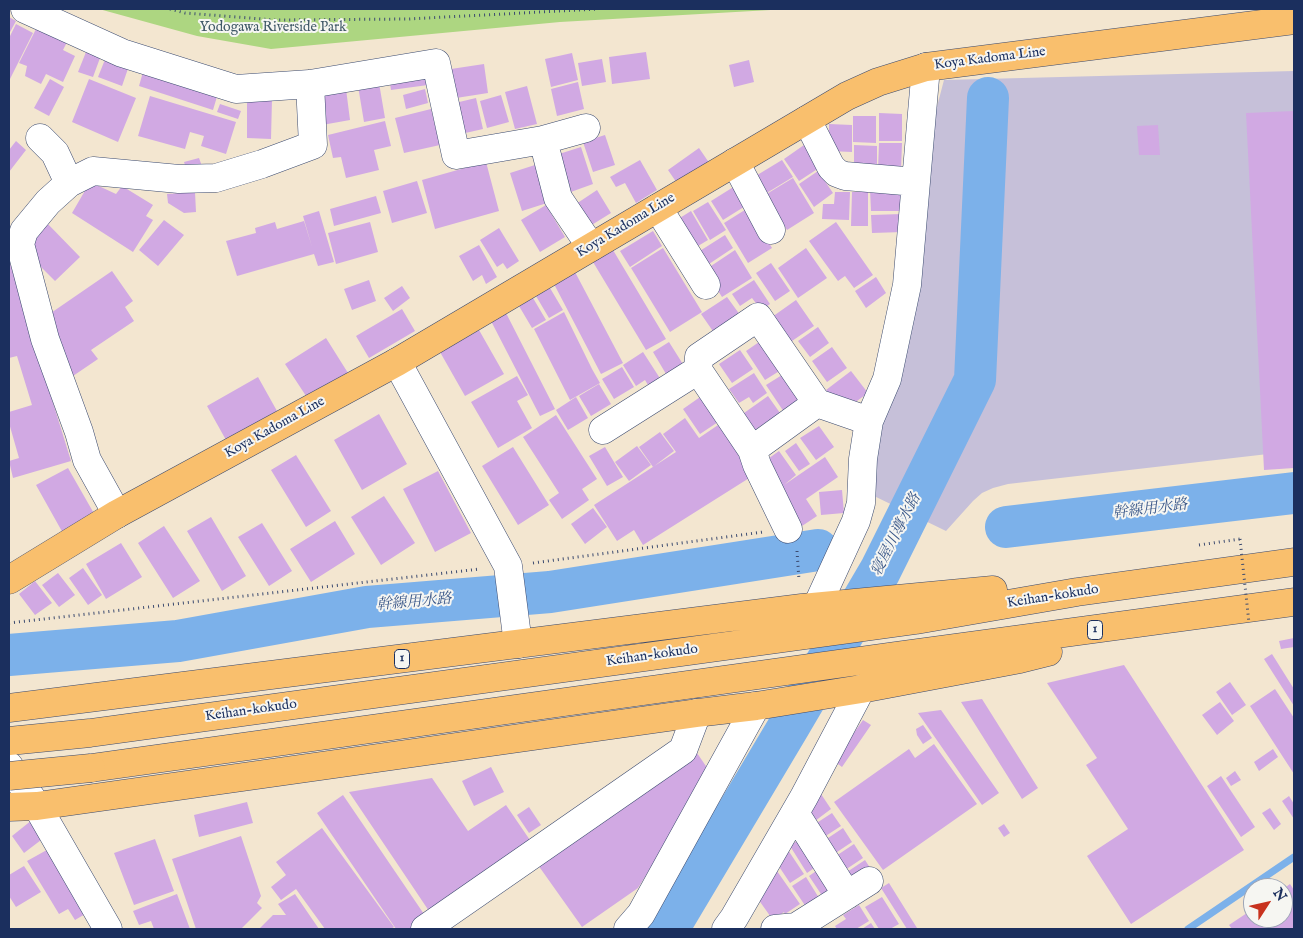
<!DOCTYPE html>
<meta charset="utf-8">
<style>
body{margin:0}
#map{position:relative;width:1303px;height:938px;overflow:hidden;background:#f3e6d0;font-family:"IM FELL English",serif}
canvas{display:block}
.frame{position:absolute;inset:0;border:10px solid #1b2f5e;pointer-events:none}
.north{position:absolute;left:1243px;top:878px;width:50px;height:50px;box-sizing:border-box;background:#f6f6f2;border:1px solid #9ea6b7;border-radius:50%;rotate:55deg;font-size:14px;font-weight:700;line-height:20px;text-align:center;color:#1b2f5e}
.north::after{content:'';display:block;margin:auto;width:18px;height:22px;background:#c8321e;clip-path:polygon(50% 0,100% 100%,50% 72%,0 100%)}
</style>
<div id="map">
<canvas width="1303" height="938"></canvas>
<div class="frame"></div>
<div class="north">N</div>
</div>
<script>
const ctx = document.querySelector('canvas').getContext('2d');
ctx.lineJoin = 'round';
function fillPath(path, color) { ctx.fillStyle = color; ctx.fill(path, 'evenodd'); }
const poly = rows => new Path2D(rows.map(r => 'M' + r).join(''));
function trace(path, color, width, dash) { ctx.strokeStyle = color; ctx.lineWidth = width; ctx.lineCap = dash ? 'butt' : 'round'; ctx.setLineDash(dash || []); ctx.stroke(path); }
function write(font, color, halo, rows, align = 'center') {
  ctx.font = font + ' "IM FELL English","Noto Serif JP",serif'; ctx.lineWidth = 4; ctx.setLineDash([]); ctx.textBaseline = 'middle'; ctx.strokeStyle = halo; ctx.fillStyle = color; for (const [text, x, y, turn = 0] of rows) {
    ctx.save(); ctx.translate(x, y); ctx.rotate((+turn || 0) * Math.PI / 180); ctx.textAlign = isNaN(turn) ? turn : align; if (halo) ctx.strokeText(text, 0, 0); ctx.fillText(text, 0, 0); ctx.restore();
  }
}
const industrial = poly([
 [1294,71,1294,451,1008,484,993,488,982,493,973,501,946,531,872,495,876,428,929,137,944,80]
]);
const green = poly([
 [99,9,788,9,560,22,271,49,197,36]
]);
const stream = poly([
 [1188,929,1294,857]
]);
const river = poly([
 [1006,527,1294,493],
 [9,655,178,641,367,607,550,592,818,550],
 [668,929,789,726,880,571,975,380,988,98]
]);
const building = poly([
 [9,17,16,21,9,34],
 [40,21,70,36,63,50,75,56,63,82,46,74,41,84,25,76,27,66,19,63],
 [16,24,33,33,9,81,9,38],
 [86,52,100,58,93,77,78,72],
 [646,52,650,79,612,84,609,57],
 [572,53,578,80,551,87,545,59],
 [106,57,131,60,122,86,98,77],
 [602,59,606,82,582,86,578,63],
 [749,60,754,82,734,87,729,65],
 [484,64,488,93,456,98,451,69],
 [145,65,219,90,213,110,139,86],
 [426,71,428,85,391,90,389,77],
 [50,79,64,87,49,116,34,108],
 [89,79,136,98,118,142,72,122],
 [578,82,584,109,557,116,551,89],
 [379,83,385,118,364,122,358,86],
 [527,86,537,124,515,129,505,92],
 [346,89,350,120,322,125,317,93],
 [425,89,428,103,406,109,403,95],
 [501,95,509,122,487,128,480,101],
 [150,96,236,122,226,154,201,146,204,136,190,132,185,149,138,136],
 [247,98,272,99,271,139,247,138],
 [476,98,483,129,461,134,455,103],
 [220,104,241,111,238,119,217,112],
 [431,109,440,145,404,153,395,118],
 [1294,111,1294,468,1264,470,1246,113],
 [879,113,902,114,902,141,879,141],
 [853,116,876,116,876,143,853,142],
 [385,121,391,146,374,150,379,170,346,178,341,157,333,158,328,135],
 [829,124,852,125,852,152,829,151],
 [1158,125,1160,155,1139,155,1137,126],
 [605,135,615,165,593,172,583,142],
 [16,141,26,150,9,172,9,150],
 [879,143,902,143,901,170,878,170],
 [804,145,819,168,799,181,784,159],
 [854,145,877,146,877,173,854,172],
 [581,147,593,184,568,193,556,155],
 [699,148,712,167,681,189,668,170],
 [199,158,203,169,188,174,184,162],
 [640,160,657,190,636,203,625,183,616,187,610,177],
 [782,160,793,177,765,194,754,177],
 [486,162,499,211,435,229,422,180],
 [535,165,547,203,522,211,510,173],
 [818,171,833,193,814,207,799,184],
 [793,178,814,213,787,230,765,195],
 [417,181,427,213,392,223,383,191],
 [90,182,116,194,122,186,153,205,146,216,153,220,133,252,72,213],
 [735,186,747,205,723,220,711,201],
 [870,189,901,189,902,211,871,211],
 [597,190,611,213,590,226,576,204],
 [195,192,196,212,184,213,168,203,167,194],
 [835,192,850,192,849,220,822,219,823,204,834,204],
 [852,192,868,192,868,226,851,226],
 [376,196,381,213,334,226,330,209],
 [708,202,726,230,710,240,693,211],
 [546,205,565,237,540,252,521,220],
 [748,208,772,248,748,263,724,223],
 [319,211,334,262,318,266,314,254,237,276,226,241,256,233,255,228,275,222,277,229,304,221,312,247,303,216],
 [691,211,708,240,693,249,675,221],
 [902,214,903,232,872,233,871,215],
 [164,220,184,235,158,266,139,250],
 [45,221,80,257,55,281,20,246],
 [370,222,378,252,336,264,328,233],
 [836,222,873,275,854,288,845,276,838,281,809,241],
 [499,228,519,261,507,269,503,263,497,267,480,240],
 [653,231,662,246,630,267,620,251],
 [725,235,733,248,703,268,695,254],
 [479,245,497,277,486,284,482,275,473,281,459,256],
 [663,248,702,312,670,332,631,268],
 [806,248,827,278,798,298,778,268],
 [613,250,666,339,646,350,593,262],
 [735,250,752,278,722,297,705,270],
 [9,260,71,461,13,478,9,461,19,458,9,423,9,412,32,405,17,356,9,358],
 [771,263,790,291,775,301,756,273],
 [112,271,133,301,125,307,134,321,91,350,98,359,73,376,48,315],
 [575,272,623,363,601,374,554,284],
 [876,277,886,293,866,308,855,291],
 [369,280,376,301,352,310,344,289],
 [754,280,770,304,761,310,752,298,740,306,732,294],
 [402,286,410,298,393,311,384,298],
 [550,288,563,310,549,318,536,296],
 [727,297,743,319,717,337,701,314],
 [533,298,546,320,532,328,519,306],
 [796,300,814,326,789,343,772,317],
 [402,309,415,331,369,358,356,336],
 [564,312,592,369,600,383,570,400,534,329],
 [506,313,555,409,540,416,491,321],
 [818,327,829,343,810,357,798,341],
 [479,330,504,374,465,396,440,352],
 [326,338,348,373,308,399,285,364],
 [762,340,781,370,765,380,746,351],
 [669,342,686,369,669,379,653,352],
 [832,347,847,368,827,382,812,361],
 [740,350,753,369,732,383,719,364],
 [643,352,663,383,651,390,645,380,636,386,623,365],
 [622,367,634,387,614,399,602,379],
 [851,371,868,393,850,406,836,403,826,390],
 [754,373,767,393,753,403,749,397,739,403,729,389],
 [782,375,802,405,786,415,766,385],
 [517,376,528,395,517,401,532,428,498,448,471,402],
 [258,377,277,411,226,440,207,406],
 [599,384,611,404,591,416,579,396],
 [703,395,721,420,700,434,683,409],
 [768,396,780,413,755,430,744,413],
 [576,397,588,418,568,430,556,410],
 [379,414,407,464,362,490,334,440],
 [556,415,597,479,582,489,589,500,562,519,549,500,559,493,523,437],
 [685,418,699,438,721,423,754,475,643,545,634,530,617,541,594,505,676,452,663,434],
 [819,426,834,447,816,460,800,438],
 [660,432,674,451,653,467,639,447],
 [796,443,810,464,799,471,785,451],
 [637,446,651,465,629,481,615,462],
 [513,447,549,505,518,525,482,466],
 [605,447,623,477,607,486,589,456],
 [779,451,796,475,784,485,825,457,838,477,806,499,817,516,799,528,758,466],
 [296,455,331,511,306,527,271,470],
 [68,468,96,517,64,535,36,485],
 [438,471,471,533,435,552,403,489],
 [842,490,844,513,821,515,819,492],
 [384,496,415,543,381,565,351,517],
 [593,508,607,527,585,544,571,524],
 [211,517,246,576,222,591,187,531],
 [335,521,355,554,311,582,290,549],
 [262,523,292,571,269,586,238,537],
 [164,526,200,581,173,598,138,543],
 [121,543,142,577,106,599,86,564],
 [83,568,102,595,88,605,69,578],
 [58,573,75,595,59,607,42,585],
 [35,581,52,603,35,615,19,594],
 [1294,638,1294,647,1281,649,1279,641],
 [1272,654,1294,689,1294,706,1264,659],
 [1124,665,1244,850,1131,924,1087,856,1128,829,1086,765,1097,758,1047,683],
 [1230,682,1246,705,1232,715,1216,692],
 [1275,689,1294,718,1294,774,1250,706],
 [982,699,1038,788,1022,799,961,702],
 [1220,702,1234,721,1217,735,1202,715],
 [941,710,999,793,982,805,918,713],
 [863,720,871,725,842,767,834,761],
 [923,725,932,738,923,744,917,735,916,729],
 [934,744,977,804,883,870,834,802,909,749,915,758],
 [1273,749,1278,757,1259,771,1254,762],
 [697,753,710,772,638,888,582,927,538,865],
 [491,767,504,792,474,806,462,781],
 [1235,771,1241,780,1231,786,1226,778],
 [1221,776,1255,827,1241,837,1207,786],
 [432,778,468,831,506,805,534,846,431,914,349,792],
 [817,788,831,809,811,824,803,813],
 [343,795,428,920,415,929,396,929,317,813],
 [1289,796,1294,804,1294,819,1282,801],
 [247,802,253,823,199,837,194,815],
 [529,807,541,825,529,833,517,815],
 [1270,808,1281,824,1274,830,1262,813],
 [832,813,841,826,821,839,812,826],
 [32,820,45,837,24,853,12,836],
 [1004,824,1010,833,1004,837,998,828],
 [322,828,394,927,391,929,325,929,296,889,281,900,271,887,286,875,276,862],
 [843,828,852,842,831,856,822,842],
 [241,836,261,896,257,903,262,908,241,929,196,929,172,859],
 [802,837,820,864,807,873,790,846],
 [155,839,174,891,134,905,114,853],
 [854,844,863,858,842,872,833,858],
 [54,846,92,910,75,920,68,909,59,914,27,861],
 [788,850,804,874,790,883,774,859],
 [865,860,874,874,853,888,844,874],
 [24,866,41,892,16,907,9,896,9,875],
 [822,867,836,888,823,897,809,876],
 [777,871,800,904,785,914,784,912,773,920,758,899,763,896,760,891],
 [806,877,819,898,806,907,792,886],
 [889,883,917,928,914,929,907,929,881,888],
 [1290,884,1294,890,1294,929,1232,929,1229,925,1253,909,1253,918,1283,918,1283,889],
 [177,894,190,929,154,929,151,921,139,925,133,911],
 [295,894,319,929,291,929,290,924,291,929,259,929,273,915,286,915,278,904],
 [882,897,899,924,890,929,879,929,865,907],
 [859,905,869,921,856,929,837,929,835,926,846,919,843,915],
 [871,923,875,929,862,929]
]);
const path = poly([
 [170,9,185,13,275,20,408,19,598,9],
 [1199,545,1240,539],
 [797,551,799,580],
 [533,563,763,532],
 [9,623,480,569]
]);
const minor = poly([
 [25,9,122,53,236,89,310,84,436,63,456,155,543,140,558,198,591,247],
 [807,120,831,167,837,173,845,176,916,182],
 [40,138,55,153,69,183],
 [543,140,586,128],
 [735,162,771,230],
 [658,208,706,285],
 [397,362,508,566,518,644],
 [817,403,758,317,699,357,698,370,752,450,817,403,869,421],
 [603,430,698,370],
 [752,450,757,465,788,529],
 [117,514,87,460,79,432,45,339,20,244,24,231,48,202,69,183,93,171,179,179,216,178,262,164,313,145,310,84],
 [817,606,856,521,861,503,863,459,869,421,887,379,907,285,926,67],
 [9,766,37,806,108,929],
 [795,813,847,895],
 [425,929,683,750,697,713],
 [628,929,641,914,756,706],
 [726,929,734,918,804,797,861,689],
 [775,929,796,927,869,881]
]);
const major = poly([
 [9,580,117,514,397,362,847,96,878,82,926,67,1294,20]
]);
const highway = poly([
 [9,708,802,608,993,590],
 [9,741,90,733,916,620,1077,592,1294,562],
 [91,768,895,656,1294,602],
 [9,807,37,806,697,713,756,706,861,689,1020,659,1048,652]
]);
const pathBridge = poly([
 [1240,539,1249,623]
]);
const highwayBridge = poly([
 [9,776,91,768]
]);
const shields = [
 [1095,630,15],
 [402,659,15]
];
const shieldNames = [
 ["1",1095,630],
 ["1",402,659]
];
const parkNames = [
 ["Yodogawa Riverside Park",273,28]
];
const streetNames = [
 ["Koya Kadoma Line",990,59,-7],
 ["Koya Kadoma Line",626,226,-31],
 ["Koya Kadoma Line",275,428,-29],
 ["Keihan-kokudo",1053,597,-9],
 ["Keihan-kokudo",652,656,-8],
 ["Keihan-kokudo",251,711,-8]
];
const waterNames = [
 ["幹線用水路",1150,510,-7],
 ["寝屋川導水路",897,535,-63],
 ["幹線用水路",414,603,-5]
];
fillPath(industrial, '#c6c0d9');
fillPath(green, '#add681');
trace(stream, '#7cb1ea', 7);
trace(river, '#7cb1ea', 42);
fillPath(building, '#d1a9e3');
trace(minor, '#3b4a6f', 29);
trace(major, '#3b4a6f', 29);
trace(highway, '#3b4a6f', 29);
trace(path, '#3b4a6f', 3, [1, 4]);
trace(minor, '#fff', 28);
trace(major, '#f9bf6d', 28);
trace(highway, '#f9bf6d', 28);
trace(highwayBridge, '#3b4a6f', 29, []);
trace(pathBridge, '#3b4a6f', 3, [1, 4]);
trace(highwayBridge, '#f9bf6d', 28);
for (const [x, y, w] of shields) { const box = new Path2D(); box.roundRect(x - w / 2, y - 9.5, w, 19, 4); ctx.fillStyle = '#f6f6f2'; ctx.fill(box); trace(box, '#1b2f5e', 1); }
write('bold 12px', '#1b2f5e', null, shieldNames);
write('14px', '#405967', '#f6f6f2', parkNames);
write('14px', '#1b2f5e', '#f6f6f2', streetNames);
write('italic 15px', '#385688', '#f6f6f2', waterNames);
</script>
